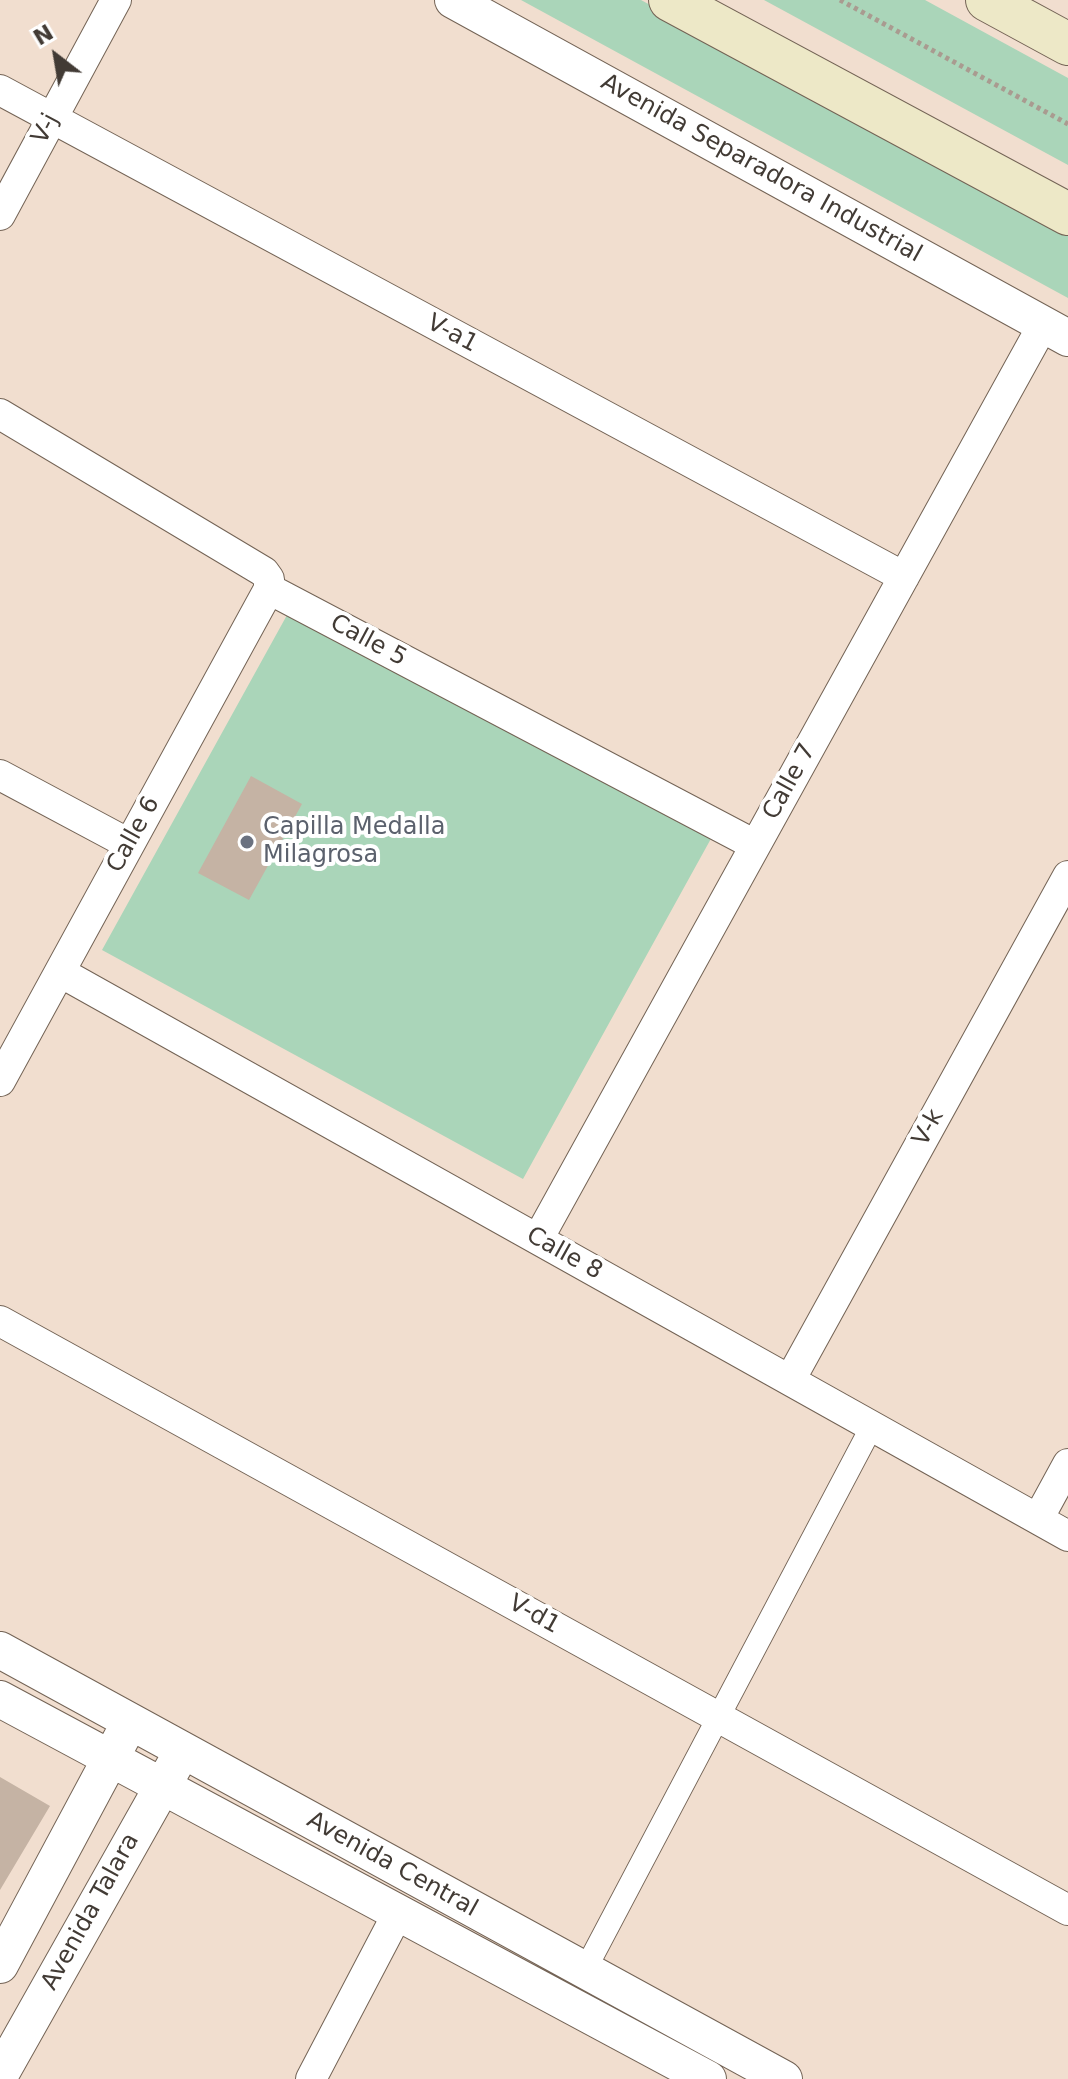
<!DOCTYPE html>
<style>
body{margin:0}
#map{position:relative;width:1068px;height:2079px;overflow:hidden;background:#f1decf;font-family:"DejaVu Sans",sans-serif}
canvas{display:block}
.north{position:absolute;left:16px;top:16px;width:80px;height:80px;-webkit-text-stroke:6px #fff;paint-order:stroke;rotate:329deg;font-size:22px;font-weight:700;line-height:32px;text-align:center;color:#423b35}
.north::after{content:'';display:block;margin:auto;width:28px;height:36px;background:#423b35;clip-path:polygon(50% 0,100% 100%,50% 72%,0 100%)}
</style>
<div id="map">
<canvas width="1068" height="2079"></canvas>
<div class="north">N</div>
</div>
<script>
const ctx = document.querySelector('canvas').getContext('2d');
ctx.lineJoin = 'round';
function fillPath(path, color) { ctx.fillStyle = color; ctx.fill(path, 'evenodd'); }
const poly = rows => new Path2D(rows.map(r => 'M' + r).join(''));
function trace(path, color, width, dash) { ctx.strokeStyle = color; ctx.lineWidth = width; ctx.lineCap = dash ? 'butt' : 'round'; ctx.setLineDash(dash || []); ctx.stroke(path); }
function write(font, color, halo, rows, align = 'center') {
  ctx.font = font + ' "DejaVu Sans",sans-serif'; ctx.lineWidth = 8; ctx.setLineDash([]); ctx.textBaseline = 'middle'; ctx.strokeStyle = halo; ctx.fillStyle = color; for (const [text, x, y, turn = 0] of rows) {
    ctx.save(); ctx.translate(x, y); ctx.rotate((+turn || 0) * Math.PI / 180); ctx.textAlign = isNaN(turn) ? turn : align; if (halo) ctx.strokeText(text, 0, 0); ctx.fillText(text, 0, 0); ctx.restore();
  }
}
const green = poly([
 [521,0,641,0,1068,232,1068,298],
 [764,0,925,0,1068,78,1068,165],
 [292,606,713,835,523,1179,102,950]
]);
const building = poly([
 [251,776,302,804,249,900,198,873],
 [0,1777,50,1806,0,1890]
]);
const path = poly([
 [840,0,1068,124]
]);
const pedestrian = poly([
 [585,1970,872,1426]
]);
const minor = poly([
 [0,90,904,577],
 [0,215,116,0],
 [0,414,264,572,269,579,269,589,755,845],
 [0,775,129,844],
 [60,972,1068,1536],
 [0,1081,269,589],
 [538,1239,1043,325],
 [0,1321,1068,1910],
 [790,1380,1068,876],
 [1038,1519,1068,1464],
 [311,2079,398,1913]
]);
const tertiary = poly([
 [453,0,1068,338],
 [0,1650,784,2079],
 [0,1699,708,2079],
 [0,1965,122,1737],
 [0,2075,174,1766]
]);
const secondary = poly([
 [670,0,1068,214],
 [987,0,1068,44]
]);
const markers = [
 [247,842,8,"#6b7280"]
];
const streetNames = [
 ["V-j",46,129,-62],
 ["Avenida Separadora Industrial",761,169,29],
 ["V-a1",452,334,28],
 ["Calle 5",368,641,28],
 ["Calle 7",790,782,-61],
 ["Calle 6",134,835,-61],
 ["V-k",929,1128,-61],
 ["Calle 8",564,1254,29],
 ["V-d1",534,1615,29],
 ["Avenida Central",392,1865,29],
 ["Avenida Talara",91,1912,-61]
];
const worshipNames = [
 ["Capilla Medalla",263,828],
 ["Milagrosa",263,856]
];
fillPath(green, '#aad5b9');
fillPath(building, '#c5b3a4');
trace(pedestrian, '#736355', 24);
trace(minor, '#736355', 32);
trace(tertiary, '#736355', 38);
trace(secondary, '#736355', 44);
trace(path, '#a99b90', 5, [4, 4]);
trace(pedestrian, '#fff', 22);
trace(minor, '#fff', 30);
trace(tertiary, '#fff', 36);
trace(secondary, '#ede8c7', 42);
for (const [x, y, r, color] of markers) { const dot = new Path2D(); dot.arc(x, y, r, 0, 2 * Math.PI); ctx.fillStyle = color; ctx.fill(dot); trace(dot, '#fff', 3); }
write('24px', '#423b35', '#fff', streetNames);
write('24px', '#5b616d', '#fff', worshipNames, 'left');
</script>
